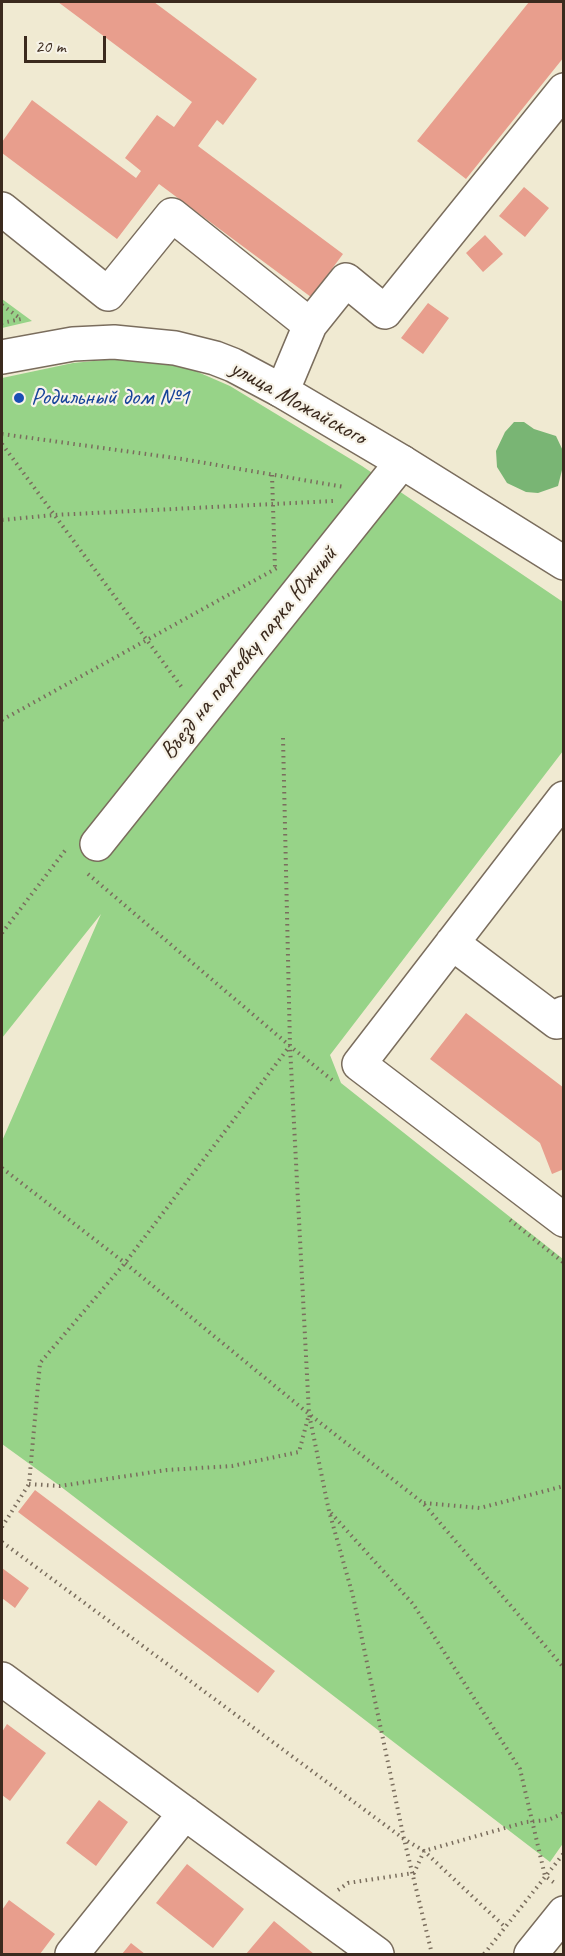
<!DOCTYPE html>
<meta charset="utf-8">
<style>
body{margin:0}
#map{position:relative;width:565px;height:1956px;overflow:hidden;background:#f0ead2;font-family:Caveat,sans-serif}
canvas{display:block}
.frame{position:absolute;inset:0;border:3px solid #3b2a1e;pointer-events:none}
.scale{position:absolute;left:24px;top:36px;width:82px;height:27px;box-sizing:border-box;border:3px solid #3b2a1e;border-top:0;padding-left:8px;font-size:18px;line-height:21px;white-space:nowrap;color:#3b2a1e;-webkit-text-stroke:4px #f7f3e8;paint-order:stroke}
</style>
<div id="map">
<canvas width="565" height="1956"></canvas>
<div class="frame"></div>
<div class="scale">20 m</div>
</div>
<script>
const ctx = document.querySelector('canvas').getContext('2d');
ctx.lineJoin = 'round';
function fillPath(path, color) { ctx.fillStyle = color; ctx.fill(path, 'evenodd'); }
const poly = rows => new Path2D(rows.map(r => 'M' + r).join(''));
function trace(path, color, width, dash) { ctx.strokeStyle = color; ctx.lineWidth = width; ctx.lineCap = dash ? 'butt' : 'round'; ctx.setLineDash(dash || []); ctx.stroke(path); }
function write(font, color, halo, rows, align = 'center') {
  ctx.font = font + ' Caveat,sans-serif'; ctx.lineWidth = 4.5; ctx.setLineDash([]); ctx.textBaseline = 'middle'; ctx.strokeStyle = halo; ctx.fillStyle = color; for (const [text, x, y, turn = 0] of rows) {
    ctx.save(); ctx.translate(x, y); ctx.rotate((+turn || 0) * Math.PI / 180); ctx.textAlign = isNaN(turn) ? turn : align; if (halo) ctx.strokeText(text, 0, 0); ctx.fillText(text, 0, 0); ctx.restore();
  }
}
const green = poly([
 [2,299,32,321,2,328],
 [104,360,132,360,184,366,230,386,362,466,563,602,563,751,330,1055,341,1083,563,1259,564,1842,550,1862,60,1486,2,1444,2,1141,101,914,2,1038,2,378,73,363]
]);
const forest = poly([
 [514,422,524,422,534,429,556,436,564,453,563,466,558,486,538,493,526,492,507,483,497,467,496,451,505,432]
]);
const building = poly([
 [58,2,154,2,257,79,223,125,217,120,198,146,343,254,311,297,159,184,117,239,2,153,2,142,32,100,136,178,141,171,125,158,157,115,174,127,192,102],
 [529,2,564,2,564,57,466,179,417,141],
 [524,187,549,208,525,237,499,216],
 [485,235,503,254,483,272,466,253],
 [428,303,449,318,423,354,401,338],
 [466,1013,564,1088,564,1169,552,1174,540,1143,430,1059],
 [35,1490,275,1671,258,1693,18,1512],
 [2,1568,29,1588,15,1608,2,1598],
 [7,1724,46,1753,10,1801,2,1795,2,1732],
 [99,1800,128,1822,96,1866,66,1843],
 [187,1864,244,1909,213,1948,156,1903],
 [9,1900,55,1934,40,1954,2,1954,2,1910],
 [274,1921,314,1954,246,1954],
 [131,1943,145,1954,122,1954]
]);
const path = poly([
 [2,305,21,319,2,323],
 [2,434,182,459,344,487],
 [2,444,183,689],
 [272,475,275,568],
 [2,520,54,515,333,501],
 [2,720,277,568],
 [283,738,290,1046,309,1414,329,1511,353,1596,404,1839,432,1954],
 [88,874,290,1046,332,1080],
 [2,933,67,848],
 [2,1168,125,1263,309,1414,423,1503,564,1668],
 [510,1220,564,1263],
 [29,1484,60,1486,167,1470,232,1466,299,1452,308,1418],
 [424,1503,480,1508,564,1486],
 [331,1513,413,1604,520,1769,545,1876,556,1884],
 [2,1527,29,1484,40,1363,125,1263,289,1047],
 [2,1542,404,1839,424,1851,505,1927],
 [338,1890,348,1883,414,1873,424,1851,526,1822,548,1820,564,1813],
 [484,1954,564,1853]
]);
const minor = poly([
 [2,209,108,294,172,215,310,325,346,280,385,312,564,90],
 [280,390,287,380,310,325],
 [564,798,359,1064,564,1220],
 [97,844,402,462],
 [452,943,557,1022,564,1013],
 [2,1679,377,1954],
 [72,1954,185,1813]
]);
const major = poly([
 [2,357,73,344,114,342,175,348,215,358,233,365,280,390,402,462,564,563],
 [531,1954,564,1913]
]);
const markers = [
 [19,398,6,"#1a4fb4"]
];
const transitNames = [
 ["Родильный дом №1",31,398]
];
const streetNames = [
 ["улица Можайского",298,403,29],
 ["Въезд на парковку парка Южный",249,653,-51]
];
fillPath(green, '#97d388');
fillPath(forest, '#79b574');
fillPath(building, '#e89e8d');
trace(minor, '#7a6d5d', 36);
trace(major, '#7a6d5d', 36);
trace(path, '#7a6d5d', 4, [1.5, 4.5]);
trace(minor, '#fff', 33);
trace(major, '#fff', 33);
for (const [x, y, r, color] of markers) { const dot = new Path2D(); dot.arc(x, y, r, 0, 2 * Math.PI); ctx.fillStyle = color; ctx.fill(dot); trace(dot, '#f7f3e8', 2); }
write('24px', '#164399', '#f7f3e8', transitNames, 'left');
write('24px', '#3b2a1e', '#f7f3e8', streetNames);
</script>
